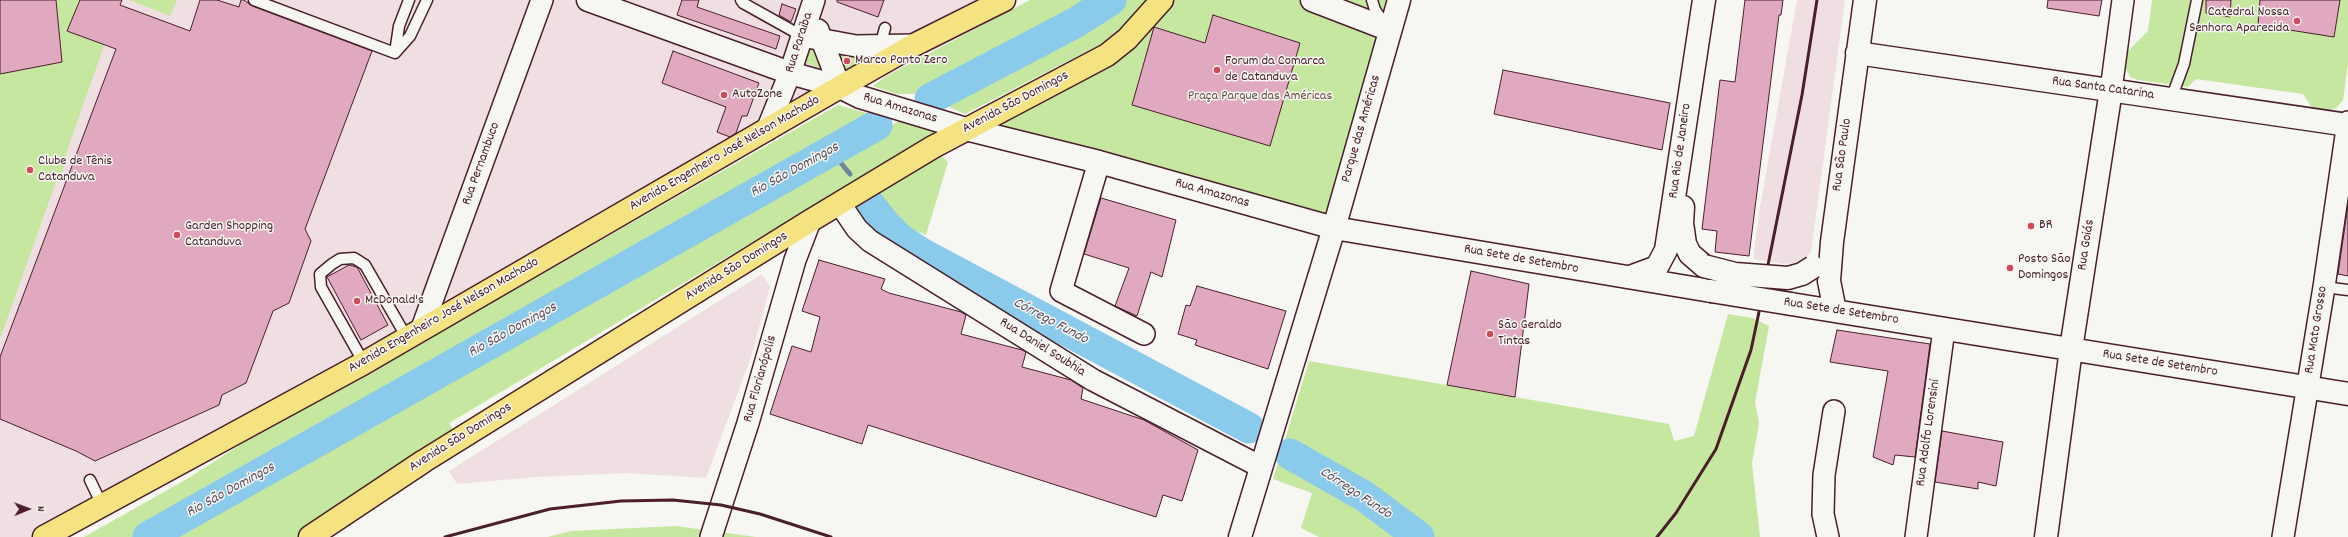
<!DOCTYPE html>
<meta charset="utf-8">
<style>
body{margin:0}
#map{position:relative;width:2348px;height:537px;overflow:hidden;background:#f6f6f2;font-family:Dekko,sans-serif}
canvas{display:block}
.north{position:absolute;left:8px;top:489px;width:40px;height:40px;-webkit-text-stroke:3px #f6f6f2;paint-order:stroke;rotate:89deg;font-size:11px;font-weight:700;line-height:16px;text-align:center;color:#4a1f2b}
.north::after{content:'';display:block;margin:auto;width:14px;height:18px;background:#4a1f2b;clip-path:polygon(50% 0,100% 100%,50% 72%,0 100%)}
</style>
<div id="map">
<canvas width="2348" height="537"></canvas>
<div class="north">N</div>
</div>
<script>
const ctx = document.querySelector('canvas').getContext('2d');
ctx.lineJoin = 'round';
function fillPath(path, color) { ctx.fillStyle = color; ctx.fill(path, 'evenodd'); }
const poly = rows => new Path2D(rows.map(r => 'M' + r).join(''));
function trace(path, color, width, dash) { ctx.strokeStyle = color; ctx.lineWidth = width; ctx.lineCap = dash ? 'butt' : 'round'; ctx.setLineDash(dash || []); ctx.stroke(path); }
function write(font, color, halo, rows, align = 'center') {
  ctx.font = font + ' Dekko,sans-serif'; ctx.lineWidth = 3; ctx.setLineDash([]); ctx.textBaseline = 'middle'; ctx.strokeStyle = halo; ctx.fillStyle = color; for (const [text, x, y, turn = 0] of rows) {
    ctx.save(); ctx.translate(x, y); ctx.rotate((+turn || 0) * Math.PI / 180); ctx.textAlign = isNaN(turn) ? turn : align; if (halo) ctx.strokeText(text, 0, 0); ctx.fillText(text, 0, 0); ctx.restore();
  }
}
const built = poly([
 [0,0,997,0,40,537,0,537],
 [1797,0,1845,0,1811,252,1801,262,1785,264,1753,259,1760,207],
 [762,274,770,287,751,357,706,478,628,473,536,477,457,484,449,471]
]);
const green = poly([
 [0,0,120,0,67,151,63,170,59,180,56,182,0,339],
 [129,0,177,0,170,16],
 [1030,0,1091,0,1076,10,914,94,896,94,873,86,888,75],
 [1124,0,1148,0,1123,28,1099,45,965,114,940,103,1113,11],
 [1175,0,1389,0,1327,216,994,126,1122,57,1144,38],
 [2152,0,2348,0,2348,63,2343,100,2336,108,2330,110,2312,108,2303,94,2196,79,2188,87,2138,80,2130,77,2126,68,2127,52,2148,31],
 [811,47,826,71,801,61],
 [836,53,870,56,843,73],
 [838,105,877,116,138,537,84,537,187,479,271,425,388,362],
 [899,121,935,133,449,423,453,430,417,451,420,458,302,537,175,537],
 [935,150,948,162,926,235,909,228,892,213,878,199,874,187],
 [1728,314,1753,318,1769,326,1755,403,1759,423,1752,463,1760,537,1319,537,1301,528,1312,493,1273,479,1309,361,1669,424,1674,441,1694,436],
 [676,526,756,537,548,537,571,531]
]);
const stream = poly([
 [831,151,850,174]
]);
const river = poly([
 [930,99,1075,23,1111,0],
 [865,199,885,224,900,239,921,253,1249,428],
 [1290,454,1364,496,1419,537],
 [148,537,877,125]
]);
const building = poly([
 [0,0,56,0,62,62,0,74,0,0],
 [80,0,122,0,120,5,190,31,200,0,217,0,239,7,241,0,244,0,252,6,372,51,305,229,311,241,289,303,273,311,246,383,222,395,219,405,95,461,76,451,0,419,0,357,116,49,67,31,80,0],
 [682,0,699,0,697,7,780,36,776,49,677,15,682,0],
 [837,0,884,0,878,17,837,2,837,0],
 [1745,0,1783,0,1781,15,1779,15,1749,256,1715,252,1717,231,1702,229,1720,80,1735,82,1745,0],
 [2048,0,2102,0,2099,16,2047,8,2048,0],
 [2206,0,2231,0,2230,17,2206,13,2206,0],
 [2260,0,2340,0,2334,37,2258,25,2260,0],
 [782,4,796,9,791,22,779,15,782,4],
 [1213,15,1300,43,1270,146,1132,105,1154,27,1205,43,1213,15],
 [673,51,759,83,747,116,742,116,736,133,730,137,717,132,726,107,662,83,673,51],
 [1503,70,1670,103,1662,150,1494,114,1503,70],
 [1101,198,1176,220,1162,277,1151,272,1137,316,1115,306,1129,268,1084,254,1101,198],
 [2348,205,2348,276,2338,274,2348,205],
 [819,260,885,279,881,289,889,293,961,312,966,315,961,334,1022,350,1026,352,1022,367,1071,380,1083,388,1081,399,1144,420,1198,450,1182,501,1163,495,1156,517,868,425,862,444,770,414,792,346,811,352,820,317,802,311,819,260],
 [349,265,357,267,388,325,361,340,327,277,349,265],
 [1471,271,1529,284,1515,397,1447,385,1471,271],
 [1197,286,1286,311,1268,369,1195,345,1197,340,1178,334,1186,305,1190,306,1197,286],
 [1837,330,1930,344,1915,457,1895,455,1893,465,1873,457,1888,371,1830,362,1837,330],
 [1942,431,2003,442,1996,486,1978,482,1978,489,1935,482,1942,431]
]);
const lane = poly([
 [254,0,395,53],
 [741,0,743,3,802,36],
 [1372,0,1375,10,1385,24],
 [880,46,885,28],
 [395,53,410,36,427,0],
 [395,53,399,26,409,0],
 [2171,99,2184,64,2197,0],
 [2324,287,2348,290],
 [364,363,321,287,320,274,332,264,340,259,354,258,365,265,407,338],
 [90,480,102,505]
]);
const street = poly([
 [818,30,840,87],
 [802,36,856,46,914,45],
 [2111,90,2123,0],
 [767,130,790,73,814,0],
 [1099,162,1061,291,1144,334],
 [840,204,857,229,870,241,1093,380,1261,467],
 [422,328,542,0],
 [711,537,748,423,795,260,810,221],
 [1828,537,1823,514,1824,475,1834,411],
 [1916,537,1944,329],
 [2283,537,2324,287,2348,122]
]);
const secondary = poly([
 [588,0,790,73,840,87,860,97,966,129,1099,162,1334,228,1711,291],
 [1312,0,1390,30],
 [1857,53,2348,125],
 [1683,207,1682,223,1685,244,1690,254,1704,266],
 [1630,277,1657,267,1666,250,1704,0],
 [1791,304,2348,394],
 [1835,311,1829,281,1832,242,1865,0],
 [1240,537,1334,228,1399,0],
 [2046,537,2071,349,2111,90]
]);
const primary = poly([
 [44,537,364,363,840,87,914,45,1004,0],
 [310,537,424,461,810,221,933,147,1107,55,1127,39,1162,0]
]);
const rail = poly([
 [1768,265,1802,95,1817,0],
 [445,537,550,509,621,501,673,500,721,505,760,514,831,537],
 [1657,537,1676,513,1716,449,1751,350,1759,312]
]);
const secondaryBridge = poly([
 [1704,266,1735,274,1788,278,1802,274,1813,267],
 [1711,291,1791,304]
]);
const markers = [
 [2297,21,4,"#d1495b"],
 [847,61,4,"#d1495b"],
 [1217,70,4,"#d1495b"],
 [724,95,4,"#d1495b"],
 [30,170,4,"#d1495b"],
 [2031,226,4,"#d1495b"],
 [177,235,4,"#d1495b"],
 [2010,268,4,"#d1495b"],
 [357,301,4,"#d1495b"],
 [1490,334,4,"#d1495b"]
];
const poiNames = [
 ["Catedral Nossa",2289,13,"right"],
 ["Senhora Aparecida",2289,29,"right"],
 ["Marco Ponto Zero",855,61],
 ["Forum da Comarca",1225,62],
 ["de Catanduva",1225,78],
 ["AutoZone",732,95],
 ["Clube de Tênis",38,162],
 ["Catanduva",38,178],
 ["BR",2039,226],
 ["Garden Shopping",185,227],
 ["Catanduva",185,243],
 ["Posto São",2018,260],
 ["Domingos",2018,276],
 ["McDonald's",365,301],
 ["São Geraldo",1498,326],
 ["Tintas",1498,342]
];
const streetNames = [
 ["Rua Paraiba",800,43,-72],
 ["Rua Santa Catarina",2103,89,8],
 ["Avenida São Domingos",1016,103,-28],
 ["Rua Amazonas",900,109,17],
 ["Parque das Américas",1362,129,-74],
 ["Rua Rio de Janeiro",1681,151,-82],
 ["Avenida Engenheiro José Nelson Machado",725,154,-30],
 ["Rua São Paulo",1843,155,-82],
 ["Rua Pernambuco",482,164,-70],
 ["Rua Amazonas",1212,194,16],
 ["Rua Goiás",2087,245,-81],
 ["Rua Sete de Setembro",1521,260,10],
 ["Avenida São Domingos",737,267,-32],
 ["Rua Sete de Setembro",1841,312,9],
 ["Avenida Engenheiro José Nelson Machado",444,316,-30],
 ["Rua Mato Grosso",2317,330,-81],
 ["Rua Daniel Soubhia",1042,348,32],
 ["Rua Sete de Setembro",2160,364,9],
 ["Rua Florianópolis",761,379,-74],
 ["Rua Adolfo Lorensini",1929,433,-82],
 ["Avenida São Domingos",461,438,-32]
];
const parkNames = [
 ["Praça Parque das Américas",1260,97]
];
const waterNames = [
 ["Rio São Domingos",795,171,-29],
 ["Córrego Fundo",1050,322,28],
 ["Rio São Domingos",513,331,-29],
 ["Rio São Domingos",231,491,-29],
 ["Córrego Fundo",1355,494,33]
];
fillPath(built, '#efdfe3');
fillPath(green, '#c5e7a0');
trace(stream, '#70869e', 5);
trace(river, '#8acaeb', 31);
fillPath(building, '#e0a9c0');
trace(building, '#4a1f2b', 1);
trace(lane, '#4a1f2b', 13);
trace(street, '#4a1f2b', 24);
trace(secondary, '#4a1f2b', 25);
trace(primary, '#4a1f2b', 25);
trace(lane, '#f6f6f2', 10);
trace(street, '#f6f6f2', 21);
trace(secondary, '#f6f6f2', 22);
trace(primary, '#f5e382', 22);
trace(rail, '#4a1f2b', 3);
trace(secondaryBridge, '#4a1f2b', 25, []);
trace(secondaryBridge, '#f6f6f2', 22);
for (const [x, y, r, color] of markers) { const dot = new Path2D(); dot.arc(x, y, r, 0, 2 * Math.PI); ctx.fillStyle = color; ctx.fill(dot); trace(dot, '#f6f6f2', 1.5); }
write('14px', '#4a1f2b', '#f6f6f2', poiNames, 'left');
write('14px', '#4a1f2b', '#f6f6f2', streetNames);
write('14px', '#695148', '#f6f6f2', parkNames);
write('italic 15px', '#5d5265', '#f6f6f2', waterNames);
</script>
